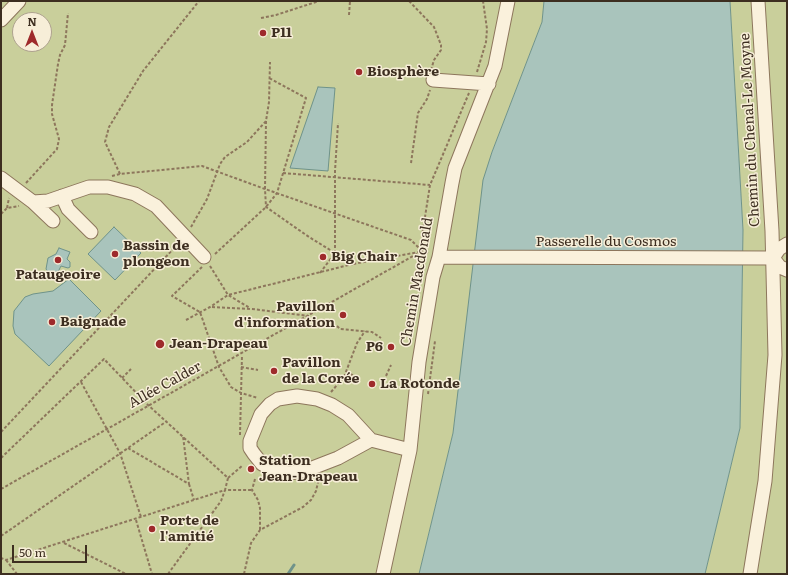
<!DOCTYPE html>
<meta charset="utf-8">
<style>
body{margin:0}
#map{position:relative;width:788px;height:575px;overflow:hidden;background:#f0e4c8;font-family:Literata,serif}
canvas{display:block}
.frame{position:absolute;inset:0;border:2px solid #3d2e20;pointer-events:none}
.north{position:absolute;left:12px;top:12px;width:40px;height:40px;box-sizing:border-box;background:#f7eed8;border:1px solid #ada18e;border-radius:50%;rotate:0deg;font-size:11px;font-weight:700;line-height:16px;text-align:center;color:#3d2e20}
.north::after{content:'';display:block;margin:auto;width:14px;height:18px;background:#9e2a2b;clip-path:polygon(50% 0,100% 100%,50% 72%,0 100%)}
.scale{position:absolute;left:12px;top:545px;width:75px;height:18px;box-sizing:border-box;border:2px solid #3d2e20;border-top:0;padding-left:5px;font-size:12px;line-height:14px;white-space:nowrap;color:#3d2e20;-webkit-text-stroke:3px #f7eed8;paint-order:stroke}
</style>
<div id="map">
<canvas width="788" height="575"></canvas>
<div class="frame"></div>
<div class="north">N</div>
<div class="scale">50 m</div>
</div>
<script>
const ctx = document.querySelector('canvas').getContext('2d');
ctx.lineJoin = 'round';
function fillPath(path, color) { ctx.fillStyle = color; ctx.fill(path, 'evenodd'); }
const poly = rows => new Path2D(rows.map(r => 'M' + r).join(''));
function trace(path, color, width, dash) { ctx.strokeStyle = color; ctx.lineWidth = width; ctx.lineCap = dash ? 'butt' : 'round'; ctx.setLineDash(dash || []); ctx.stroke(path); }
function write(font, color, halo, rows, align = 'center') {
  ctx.font = font + ' Literata,serif'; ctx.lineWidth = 3; ctx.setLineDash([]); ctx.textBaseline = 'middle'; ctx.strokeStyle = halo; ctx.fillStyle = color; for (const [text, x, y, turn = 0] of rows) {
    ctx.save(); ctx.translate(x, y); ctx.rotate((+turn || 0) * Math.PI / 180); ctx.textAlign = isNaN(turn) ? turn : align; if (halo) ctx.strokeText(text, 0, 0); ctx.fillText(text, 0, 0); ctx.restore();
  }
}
const green = poly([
 [1,1,544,1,542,22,492,152,453,433,419,574,1,574],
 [20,20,44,20,44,44,20,44],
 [730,1,787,1,787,574,705,574,740,428,743,230]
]);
const water = poly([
 [544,1,730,1,743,230,740,428,705,574,419,574,453,433,483,180,492,152,542,22,544,1],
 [318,87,335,88,328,171,290,168,318,87],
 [114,227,141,253,115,280,88,254,114,227],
 [59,248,70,252,67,259,70,262,70,267,68,268,61,266,58,272,48,272,46,269,48,258,56,254,59,248],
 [69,279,101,311,49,366,15,334,13,326,14,311,25,297,33,294,53,291,69,279]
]);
const stream = poly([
 [288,574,294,565]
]);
const path = poly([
 [409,1,434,27,441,45,441,50,434,60,431,70],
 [349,15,350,1],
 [261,18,276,15,319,1],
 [477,72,486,42,487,29,483,1],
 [266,121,265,189,411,240,422,251],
 [411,163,418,113,427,99,430,90],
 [283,173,430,185],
 [120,174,105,142,109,127,143,71,199,1],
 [112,176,120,174,202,166,265,189,266,207,309,237,353,264,419,252],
 [26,183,57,149,59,139,52,114,52,105,58,64,60,55,65,45,68,13],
 [7,208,9,198],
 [1,214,7,208,19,206],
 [191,227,207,199,220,164,225,157,247,142,266,121,269,102,270,62],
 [428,253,422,251,422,236,430,185,469,93],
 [215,254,266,207,277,193,306,98,269,78],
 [210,266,228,295,250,308],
 [202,267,172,296,200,312,219,367,231,387,241,393,258,398],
 [320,273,335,253,335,171,338,123],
 [212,307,252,309,309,316],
 [186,320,210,307,228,295,353,264],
 [337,326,340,329,372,332,381,338],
 [241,367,258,370],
 [346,371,357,378],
 [386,376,391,365],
 [122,378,131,369],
 [81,382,120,453,141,517],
 [331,392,344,377,357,343,365,331],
 [428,394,435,341],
 [1,432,177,245],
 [240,435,242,355],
 [128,448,189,484,183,436],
 [1,458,104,359,148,405,228,478,225,490,6,560,1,558],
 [228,478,243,465],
 [255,479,252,490,258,500,260,508,260,530],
 [189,484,194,500],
 [1,489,422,251],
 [136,520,152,574],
 [1,536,167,421],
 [64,543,126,574],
 [6,560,17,574],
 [168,574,221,501,225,490,252,490],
 [244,574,251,543,260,530,303,507,311,500,316,491,319,478]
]);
const minor = poly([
 [1,20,19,1],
 [433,80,489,84],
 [1,178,33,202,48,201,89,187,108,187,135,194,156,206,204,257],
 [62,196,68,209,91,232],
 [33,202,53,221],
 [439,257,773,258],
 [773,258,779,249,787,244],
 [773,258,780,267,787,270],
 [371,440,338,458,307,470,290,473,274,471,262,464,254,454,250,448,250,441,261,414,270,404,278,399,297,396,317,399,332,405,348,415,371,440,410,450],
 [383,574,410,450,419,362,433,277,439,257,452,183,455,168,495,66,508,1],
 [750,574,765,481,775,355,772,231,758,1]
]);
const markers = [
 [263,33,4,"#9e2a2b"],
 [359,72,4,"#9e2a2b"],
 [115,254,4,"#9e2a2b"],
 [323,257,4,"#9e2a2b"],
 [58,260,4,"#9e2a2b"],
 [343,315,4,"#9e2a2b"],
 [52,322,4,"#9e2a2b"],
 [160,344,5,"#9e2a2b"],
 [391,347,4,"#9e2a2b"],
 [274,371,4,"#9e2a2b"],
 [372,384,4,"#9e2a2b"],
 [251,469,4,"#9e2a2b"],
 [152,529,4,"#9e2a2b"]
];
const poiNames = [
 ["P11",271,33],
 ["Biosphère",367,72],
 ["Bassin de",123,246],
 ["plongeon",123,262],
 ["Big Chair",331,257],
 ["Pataugeoire",58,275,"center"],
 ["Pavillon",335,307,"right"],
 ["d'information",335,323,"right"],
 ["Baignade",60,322],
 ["Jean-Drapeau",169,344],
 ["P6",383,347,"right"],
 ["Pavillon",282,363],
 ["de la Corée",282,379],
 ["La Rotonde",380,384],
 ["Station",259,461],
 ["Jean-Drapeau",259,477],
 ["Porte de",160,521],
 ["l'amitié",160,537]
];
const streetNames = [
 ["Chemin du Chenal-Le Moyne",750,130,-93],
 ["Passerelle du Cosmos",606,242],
 ["Chemin Macdonald",417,282,-80],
 ["Allée Calder",165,385,-29]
];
fillPath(green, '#c9cf9b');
fillPath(water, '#a9c4bc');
trace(water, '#6f938a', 1);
trace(stream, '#6f938a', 3);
trace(minor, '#8d765c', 15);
trace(path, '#8d765c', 2, [3, 2]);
trace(minor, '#faf1dc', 13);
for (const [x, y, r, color] of markers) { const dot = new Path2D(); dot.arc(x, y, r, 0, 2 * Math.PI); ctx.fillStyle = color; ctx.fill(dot); trace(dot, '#f7eed8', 1.5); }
write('bold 14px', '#3d2e20', '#f7eed8', poiNames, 'left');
write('14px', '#3d2e20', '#f7eed8', streetNames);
</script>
